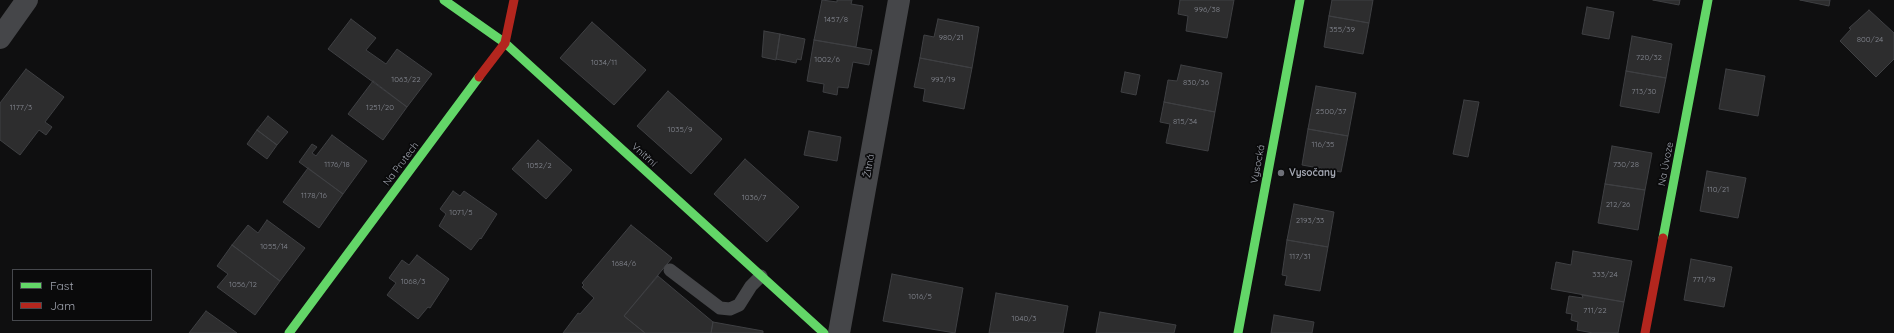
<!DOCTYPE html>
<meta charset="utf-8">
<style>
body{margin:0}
#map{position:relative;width:1894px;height:333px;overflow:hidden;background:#0f0f10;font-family:Quicksand,sans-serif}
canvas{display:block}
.legend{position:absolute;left:12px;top:269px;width:140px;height:52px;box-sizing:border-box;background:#0a0a0b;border:1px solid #46484d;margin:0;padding:5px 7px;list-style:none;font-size:12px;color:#a1a5b0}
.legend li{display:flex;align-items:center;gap:8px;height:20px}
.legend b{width:20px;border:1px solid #46484d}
</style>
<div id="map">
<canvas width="1894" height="333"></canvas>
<ul class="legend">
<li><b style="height:5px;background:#63d668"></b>Fast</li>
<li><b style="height:5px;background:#b3261e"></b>Jam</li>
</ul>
</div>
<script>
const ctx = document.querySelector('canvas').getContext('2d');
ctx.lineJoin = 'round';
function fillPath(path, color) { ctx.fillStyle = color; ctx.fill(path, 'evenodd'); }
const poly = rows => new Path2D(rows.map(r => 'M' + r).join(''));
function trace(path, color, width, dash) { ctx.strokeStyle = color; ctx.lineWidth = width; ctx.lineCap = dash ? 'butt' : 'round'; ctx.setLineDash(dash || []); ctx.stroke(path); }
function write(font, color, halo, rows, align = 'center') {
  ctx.font = font + ' Quicksand,sans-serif'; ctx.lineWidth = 3.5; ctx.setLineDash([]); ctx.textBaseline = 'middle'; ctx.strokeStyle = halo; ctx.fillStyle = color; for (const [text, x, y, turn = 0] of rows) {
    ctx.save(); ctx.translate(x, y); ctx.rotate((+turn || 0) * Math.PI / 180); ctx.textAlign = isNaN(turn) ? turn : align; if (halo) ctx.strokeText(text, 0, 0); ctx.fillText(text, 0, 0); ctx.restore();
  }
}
const building = poly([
 [822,0,837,2,837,0,852,0,851,4,863,6,856,47,814,40,822,0],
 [1180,0,1234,0,1227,38,1186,31,1188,16,1178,14,1180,0],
 [1332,0,1373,0,1369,23,1329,16,1332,0],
 [1653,0,1680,0,1679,5,1653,0],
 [1800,0,1830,0,1829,6,1800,0],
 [1587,7,1614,12,1609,39,1582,34,1587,7],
 [1869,10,1894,33,1894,59,1876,77,1840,41,1851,29,1849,28,1869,10],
 [1329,16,1369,23,1363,54,1324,47,1329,16],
 [351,19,376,38,366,50,386,64,397,49,432,74,407,107,328,49,351,19],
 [938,19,979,27,972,68,920,58,924,35,934,37,938,19],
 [592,22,646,70,614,105,560,58,592,22],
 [764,31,780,34,776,60,762,57,764,31],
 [780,34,805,39,801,60,797,59,796,63,776,59,780,34],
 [1632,36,1672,44,1666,78,1626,71,1632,36],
 [814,40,872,50,869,65,853,62,848,88,838,87,837,95,823,92,824,84,807,81,814,40],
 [920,58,972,68,964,109,923,101,925,89,914,87,920,58],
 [1181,65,1222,73,1215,112,1164,102,1168,80,1177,81,1181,65],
 [26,69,64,97,45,122,52,127,46,135,39,130,20,155,0,140,0,103,26,69],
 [1726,69,1765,76,1758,116,1719,109,1726,69],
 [1626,71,1666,78,1659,113,1620,106,1626,71],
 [1125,72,1140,75,1136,95,1121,92,1125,72],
 [373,81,407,107,383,140,348,114,373,81],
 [1316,86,1356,93,1348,136,1308,129,1316,86],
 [668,91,722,139,691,174,637,126,668,91],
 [1464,100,1479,102,1468,157,1453,154,1464,100],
 [1164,102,1215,112,1208,151,1166,143,1170,124,1160,122,1164,102],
 [268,116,288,132,277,145,257,130,268,116],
 [1308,129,1348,136,1341,172,1302,165,1308,129],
 [257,130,277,145,267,159,247,144,257,130],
 [809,131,841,137,837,161,804,155,809,131],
 [332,135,367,161,343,194,299,162,312,144,317,147,312,153,316,156,332,135],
 [538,140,572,170,546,199,512,169,538,140],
 [1612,146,1652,153,1645,190,1605,184,1612,146],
 [745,159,799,207,767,242,714,194,745,159],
 [308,168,343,194,319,228,283,202,308,168],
 [1707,171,1746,178,1738,218,1700,211,1707,171],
 [1605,184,1645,190,1638,230,1598,223,1605,184],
 [453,191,460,196,464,191,497,214,481,239,480,238,471,250,439,226,446,214,440,209,453,191],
 [1294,204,1334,212,1328,247,1287,240,1294,204],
 [267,220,305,248,280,281,232,245,248,225,258,233,267,220],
 [631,225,672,258,624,316,645,333,563,333,578,313,580,314,594,298,582,287,584,285,582,283,631,225],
 [1287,240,1328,247,1320,291,1285,285,1287,276,1282,275,1287,240],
 [232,245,280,281,255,315,217,287,228,274,217,266,232,245],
 [1573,251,1632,261,1624,302,1551,289,1556,262,1571,265,1573,251],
 [417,255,449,279,430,308,428,307,418,319,387,295,396,283,389,278,402,260,409,265,417,255],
 [1691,259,1732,267,1724,307,1684,300,1691,259],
 [892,274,963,288,955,333,883,321,892,274],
 [658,276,713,322,711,333,645,333,624,316,658,276],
 [996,293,1068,306,1063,333,989,333,996,293],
 [1582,295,1624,302,1618,333,1593,333,1577,330,1578,322,1571,320,1572,314,1566,313,1569,296,1583,298,1582,295],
 [206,311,237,333,189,333,206,311],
 [1100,312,1176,325,1174,333,1096,333,1100,312],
 [1274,315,1314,322,1312,333,1271,333,1274,315],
 [713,322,763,331,763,333,711,333,713,322]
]);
const lane = poly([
 [670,270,720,308,730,309,739,305,751,286,761,276]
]);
const street = poly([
 [0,38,27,0],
 [839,333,899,0]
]);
const fast = poly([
 [444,0,505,43,824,333],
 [1663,238,1708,0],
 [289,333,479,77],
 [1238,333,1300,0]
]);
const jam = poly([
 [479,77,505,43,514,0],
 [1645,333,1663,238]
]);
const markers = [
 [1281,173,4,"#6e7078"]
];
const numberNames = [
 ["996/38",1207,10],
 ["1457/8",836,20],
 ["355/39",1342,30],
 ["980/21",951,38],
 ["800/24",1870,40],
 ["720/32",1649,58],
 ["1002/6",827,60],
 ["1034/11",604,63],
 ["1063/22",406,80],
 ["993/19",943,80],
 ["830/36",1196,83],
 ["713/30",1644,92],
 ["1177/3",21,108],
 ["1251/20",380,108],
 ["2500/37",1331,112],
 ["815/34",1185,122],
 ["1035/9",680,130],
 ["116/35",1323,145],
 ["1176/18",337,165],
 ["730/28",1626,165],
 ["1052/2",539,166],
 ["110/21",1718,190],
 ["1178/16",314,196],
 ["1036/7",754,198],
 ["212/26",1618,205],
 ["1071/5",461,213],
 ["2193/33",1310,221],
 ["1055/14",274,247],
 ["117/31",1300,257],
 ["1684/6",624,264],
 ["333/24",1605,275],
 ["771/19",1704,280],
 ["1068/3",413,282],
 ["1056/12",243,285],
 ["1016/5",920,297],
 ["711/22",1595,311],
 ["1040/3",1024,319]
];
const streetNames = [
 ["Vnitřní",644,155,42],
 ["Na Prutech",401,164,-53],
 ["Vysocká",1258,164,-79],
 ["Na Úvoze",1666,164,-79],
 ["Žitná",869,166,-80]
];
const poiNames = [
 ["Vysočany",1289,173]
];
fillPath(building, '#2d2d2e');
trace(building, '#3f4043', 1);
trace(lane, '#454649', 13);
trace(street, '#454649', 22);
trace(fast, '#63d668', 9);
trace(jam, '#b3261e', 9);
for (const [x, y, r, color] of markers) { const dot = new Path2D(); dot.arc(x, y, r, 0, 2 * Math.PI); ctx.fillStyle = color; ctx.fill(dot); trace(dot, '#0a0a0b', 1.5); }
write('8px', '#848790', null, numberNames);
write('10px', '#a1a5b0', '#0a0a0b', streetNames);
write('bold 10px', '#a1a5b0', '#0a0a0b', poiNames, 'left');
</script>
